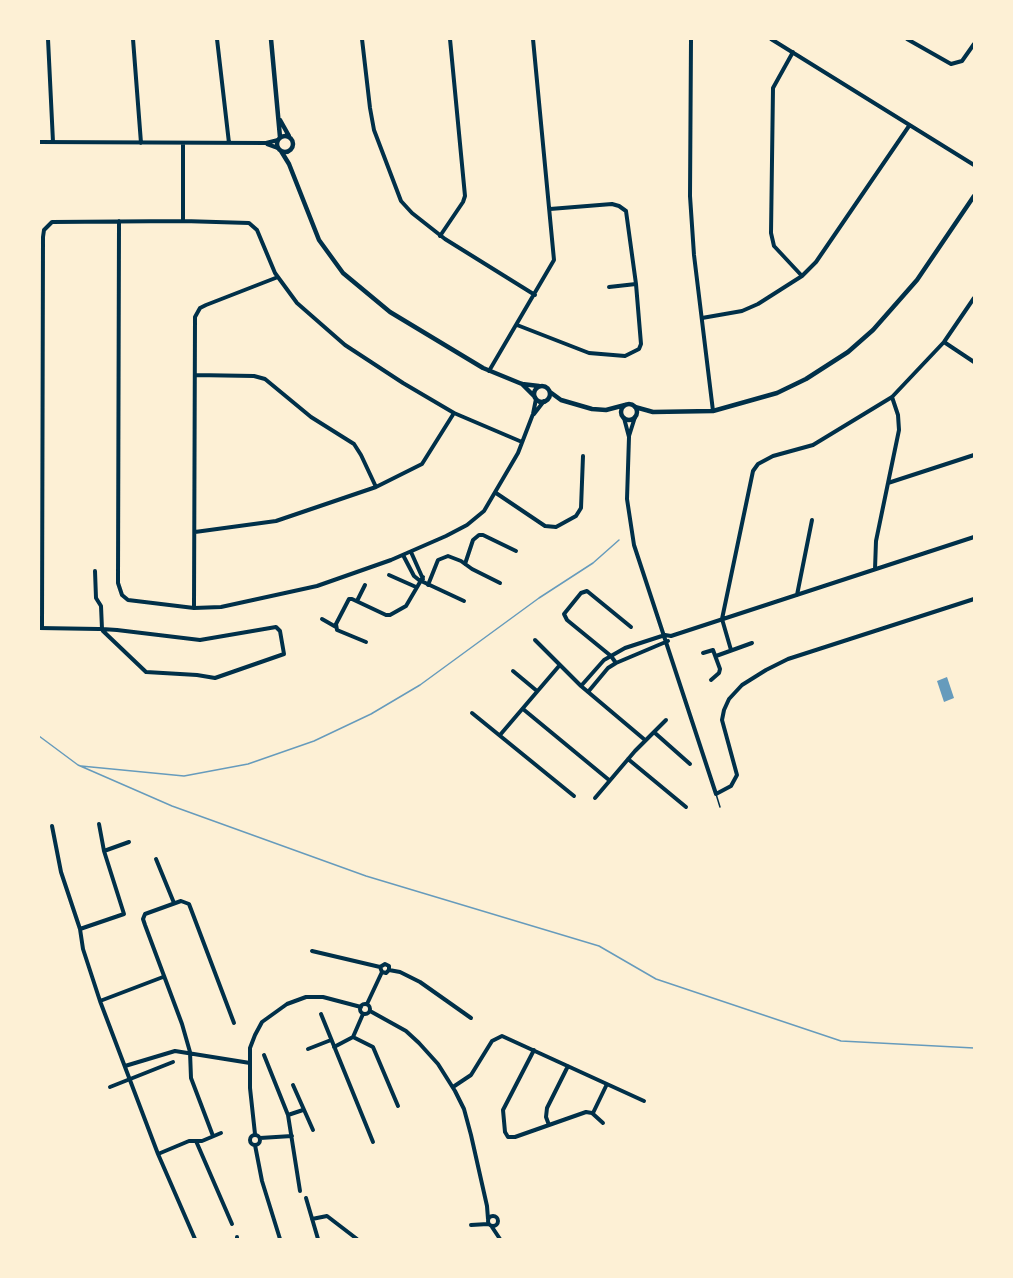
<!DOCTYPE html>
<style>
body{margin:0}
#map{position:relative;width:1013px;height:1278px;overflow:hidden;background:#fdf0d5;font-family:"Public Sans",sans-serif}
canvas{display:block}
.frame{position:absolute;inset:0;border:40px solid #fdf0d5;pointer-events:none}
</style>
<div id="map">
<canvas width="1013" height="1278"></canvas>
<div class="frame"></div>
</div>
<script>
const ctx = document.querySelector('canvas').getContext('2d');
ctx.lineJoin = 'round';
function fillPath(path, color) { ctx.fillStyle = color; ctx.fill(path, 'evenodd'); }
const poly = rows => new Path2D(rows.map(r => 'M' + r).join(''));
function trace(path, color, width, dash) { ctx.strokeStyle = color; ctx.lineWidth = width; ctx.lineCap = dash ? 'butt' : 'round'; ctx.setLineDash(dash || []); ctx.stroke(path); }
const water = poly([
 [947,677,954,698,944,702,937,681]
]);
const stream = poly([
 [39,736,78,765,172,806,366,876,599,946,656,979,841,1041,974,1048],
 [81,766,184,776,248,764,314,741,371,714,420,685,539,598,593,563,619,540]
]);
const service = poly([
 [716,794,720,807]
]);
const minor = poly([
 [48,39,53,142],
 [133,39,141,143],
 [217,39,229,143],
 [362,39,370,108,374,130,401,201,412,213,445,239,535,295],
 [691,39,690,196,694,255,713,411],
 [771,39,974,165],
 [907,39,951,64,962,61,974,44],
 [793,52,773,88,771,233,774,246,802,276],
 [39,142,266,143,278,140],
 [183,143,183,221],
 [267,144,278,148],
 [119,221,118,583,122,595,128,600,194,608,221,607,317,586,391,560,446,536,467,525,484,511,518,453,533,414,536,399],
 [440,236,463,202,465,196,450,39],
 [609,287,636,284],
 [702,318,742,311,758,304,802,276,816,262,909,126],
 [517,325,589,353,625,356,639,349,641,344,636,284,626,211,619,206,612,204,550,209],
 [944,342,974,362],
 [489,371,554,260,533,39],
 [195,375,254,376,265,379,311,417,354,444,361,455,376,487],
 [534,414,544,401],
 [624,418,629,437,627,499,634,545,716,794,731,786,737,775,722,720,724,710,729,699,742,685,766,670,788,659,974,599],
 [629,436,635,417],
 [888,483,974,455],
 [496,493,545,526,556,527,576,516,581,508,583,456],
 [195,532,276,521,376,487,422,464,454,413],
 [411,552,423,579],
 [403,555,414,576,419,580,464,601],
 [465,564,473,540,479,535,483,535,516,551],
 [875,569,876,541,899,430,898,415,892,397],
 [389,575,416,587],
 [428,585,438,560,448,556,461,561,472,569,500,583],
 [797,595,812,520],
 [357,601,365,585],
 [194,608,195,317,200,308,206,305,278,277],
 [322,619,336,627],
 [39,628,99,629,102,629,117,630,200,640,276,627,280,631,284,654,215,678,197,675,146,672,103,631,102,629,101,606,96,598,95,571],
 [42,628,43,237,44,230,52,222,183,221,249,223,257,230,275,273,297,303,345,345,403,383,454,413,522,442],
 [535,640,581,686,645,740],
 [366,642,337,630,336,624,349,599,352,599,386,615,390,615,406,606,423,577],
 [731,650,722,619,753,471,758,464,773,456,813,445,892,397,944,342,974,298],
 [703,653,713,650,720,669,719,673,711,680],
 [716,656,752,643],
 [616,663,611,656,567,620,564,614,581,593,587,591,631,627],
 [513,671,537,691],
 [581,686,604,660,625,648,665,635,671,636,974,537],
 [588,692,608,668,616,663,668,641],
 [523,709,609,780],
 [472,713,574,796],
 [655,733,690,764],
 [500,735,559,666],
 [628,759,686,807],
 [595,798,635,751,666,720],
 [99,824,104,851,124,914,80,929,83,949,100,1001],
 [52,826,61,872,80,929],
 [104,851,129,842],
 [156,859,174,903],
 [312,951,380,967],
 [389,970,389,966,385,964,380,967,382,972,386,973,389,970,400,972,420,982,471,1018],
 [163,977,100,1001,158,1154,195,1239],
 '360 1009a5 5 0 1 1 10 0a5 5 0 1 1-10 0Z',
 [367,1004,382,972],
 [370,1011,406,1031,419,1043,438,1064,455,1091,464,1109,471,1135,487,1206,488,1219],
 [321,1014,373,1142],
 [353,1037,373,1047,398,1106],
 [334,1047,353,1037,363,1014],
 [308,1049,331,1040],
 [534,1050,503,1110,505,1132,508,1137,515,1137,586,1112,592,1113,603,1123],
 [264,1055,288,1115,300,1191],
 [125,1066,175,1051,250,1063],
 [293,1085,313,1130],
 [110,1087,173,1062],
 [453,1087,471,1075,492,1041,502,1036,644,1101],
 [593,1113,607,1084],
 [288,1115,303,1110],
 [549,1125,546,1117,547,1108,568,1066],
 [255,1134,250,1088,250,1048,255,1035,262,1022,287,1004,306,997,323,997,361,1007],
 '250 1140a5 5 0 1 1 10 0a5 5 0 1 1-10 0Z',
 [213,1136,191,1078,190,1052,182,1024,145,925,143,919,145,914,181,901,189,904,234,1023],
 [260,1138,292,1136],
 [196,1141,232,1224],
 [255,1145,262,1181,280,1239],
 [158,1154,189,1141,202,1141,221,1133],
 [306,1198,318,1239],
 '488 1221a5 5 0 1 1 10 0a5 5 0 1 1-10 0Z',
 [312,1219,327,1216,357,1239],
 [471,1225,488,1224],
 [492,1227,500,1239],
 [237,1237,237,1239]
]);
const tertiary = poly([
 [271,39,280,137],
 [280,120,289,136],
 '277 144a8 8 0 1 1 16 0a8 8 0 1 1-16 0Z',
 [281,151,289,164,319,240,343,273,390,312,483,368,522,384,539,386],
 [522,384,535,397],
 '534 394a8 8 0 1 1 16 0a8 8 0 1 1-16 0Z',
 [550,392,561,400,592,409,606,410,625,405],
 '621 412a8 8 0 1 1 16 0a8 8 0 1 1-16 0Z',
 [635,407,653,412,713,411,777,393,806,379,848,352,873,330,917,280,974,196]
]);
fillPath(water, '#669bbc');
trace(stream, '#669bbc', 1.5);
trace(service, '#003049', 1.5);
trace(minor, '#003049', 4);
trace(tertiary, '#003049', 4.5);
</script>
